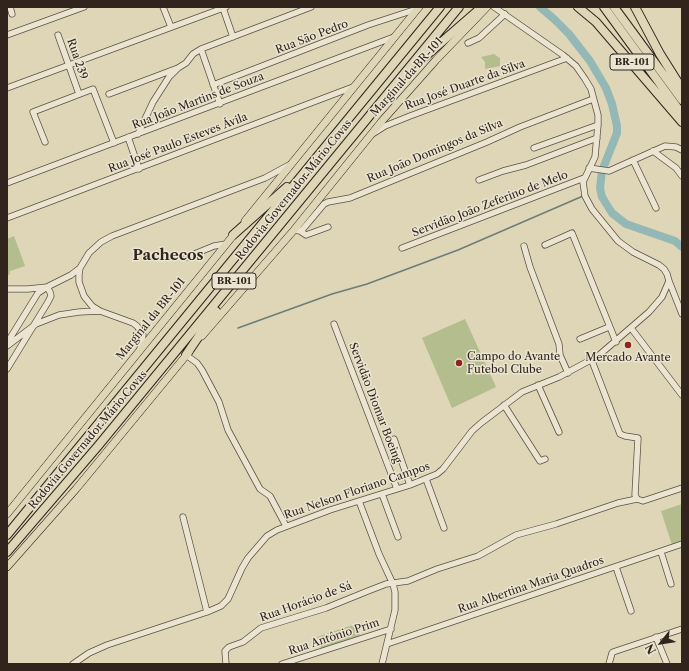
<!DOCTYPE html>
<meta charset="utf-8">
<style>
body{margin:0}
#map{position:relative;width:689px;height:671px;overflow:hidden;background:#ded6b7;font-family:"Libre Caslon Text",serif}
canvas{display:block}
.frame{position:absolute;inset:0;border:8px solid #30241d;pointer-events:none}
.north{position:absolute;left:641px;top:623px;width:40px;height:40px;-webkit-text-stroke:3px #eae4d0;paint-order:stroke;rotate:240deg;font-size:11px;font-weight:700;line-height:16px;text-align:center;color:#30241d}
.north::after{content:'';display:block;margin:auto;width:14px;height:18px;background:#30241d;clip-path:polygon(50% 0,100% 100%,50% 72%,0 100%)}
</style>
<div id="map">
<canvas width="689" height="671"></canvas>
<div class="frame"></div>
<div class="north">N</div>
</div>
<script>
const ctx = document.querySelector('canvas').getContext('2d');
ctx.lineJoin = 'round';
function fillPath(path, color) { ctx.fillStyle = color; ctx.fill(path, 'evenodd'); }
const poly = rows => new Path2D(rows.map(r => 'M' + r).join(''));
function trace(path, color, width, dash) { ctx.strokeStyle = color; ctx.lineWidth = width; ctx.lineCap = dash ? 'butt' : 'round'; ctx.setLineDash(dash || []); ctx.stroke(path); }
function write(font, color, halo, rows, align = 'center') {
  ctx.font = font + ' "Libre Caslon Text",serif'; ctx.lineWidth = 3; ctx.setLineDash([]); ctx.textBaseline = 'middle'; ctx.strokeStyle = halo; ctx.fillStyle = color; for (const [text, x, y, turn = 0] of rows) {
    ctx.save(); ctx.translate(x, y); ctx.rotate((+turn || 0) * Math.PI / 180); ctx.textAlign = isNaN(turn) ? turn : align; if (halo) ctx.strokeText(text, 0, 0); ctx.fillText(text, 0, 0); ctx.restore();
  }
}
const green = poly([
 [494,54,500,58,500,66,485,69,485,62,481,57],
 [14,236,25,266,10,271,10,274,7,276,7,239],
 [465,319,496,387,452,408,422,338],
 [682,504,682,541,672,545,661,511],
 [356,624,360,636,321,649,317,637]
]);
const stream = poly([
 [238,328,332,294,367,284,458,250,583,196]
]);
const river = poly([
 [540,7,554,19,569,34,590,61,606,88,612,104,617,126,617,133,602,171,600,188,602,197,612,213,626,224,675,241,682,247]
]);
const minor = poly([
 [10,7,12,14],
 [163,7,171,27],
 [223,8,233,37],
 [7,35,84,7],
 [58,35,79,94],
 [468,43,479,38,505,14],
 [201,49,220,104],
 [178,68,186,63,193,54,201,49,311,7],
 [213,85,368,25,417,9],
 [7,88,226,7],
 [109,94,178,68,169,77,153,102,138,134],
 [374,133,385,126,410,116,567,58],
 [128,137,139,169],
 [45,142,33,112,93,89,114,143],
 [534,148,598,125],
 [653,151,676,168,682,176],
 [633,160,656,208],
 [589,168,609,171,665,146,676,147,682,150],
 [479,180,503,171,526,165,597,138],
 [7,183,394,37],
 [7,218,353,87],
 [294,230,300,231,303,229,324,204,328,202,350,198,487,142,520,127,593,99],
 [300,231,306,235,328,227],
 [545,245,572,233,616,342],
 [524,246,530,267,559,344,560,355,568,373],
 [402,248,584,178],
 [187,257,214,246,226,244],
 [669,281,682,314],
 [7,289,28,289,47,287,71,275,80,268],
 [334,324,397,489],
 [631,328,682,395],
 [580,339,609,327],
 [7,343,38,293,47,287,50,292,51,296,48,302,7,369],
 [7,346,36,324,59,315,79,312,100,311],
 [140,349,143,335,137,326,133,323,100,311,92,306,84,296,79,282,79,274,80,268,89,253,101,242,112,236,265,178,289,165],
 [186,355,197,363,202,370,219,402,228,430,260,489,270,496,286,526],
 [592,361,620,434,625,436,638,438,635,495,637,499,643,501,682,488],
 [538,385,559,432],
 [504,405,540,461,545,459],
 [394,439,410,485],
 [426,479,444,528],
 [382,494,398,537],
 [359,501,379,554,393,584,395,592,395,610,382,664],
 [183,517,207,612],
 [661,552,671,584],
 [616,567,631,611],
 [656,637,667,664],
 [387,644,682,544],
 [73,664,89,653,107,645,207,612,221,606,228,599,242,568,248,558,267,536,277,530,330,510,410,485,437,474,443,469,472,431,481,423,522,392,559,377,598,356,649,312,662,297,669,281,667,274,664,269,659,265,633,252,618,241,592,209,585,196,583,182,595,157,598,125,598,115,595,104,591,89,585,79,576,66,563,55,494,7],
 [226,664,225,651,229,647,243,642,261,628,326,608,368,591,386,584,408,581,437,569,478,556,516,535,556,524,618,503,637,499],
 [282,664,391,629],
 [609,664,612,653,613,652,682,629]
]);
const major = poly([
 [245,221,419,7],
 [202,336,294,230,382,121,436,60,487,7],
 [7,514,236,232],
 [7,567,76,489,189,352]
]);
const highway = poly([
 [578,7,596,22,682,122],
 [604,7,682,114],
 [614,7,682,100],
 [635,7,660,54,682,89],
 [421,60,482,7],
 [233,235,287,187],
 [186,355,216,311],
 [7,535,440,7],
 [7,552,98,446,459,7]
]);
const markers = [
 [628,345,4,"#8f2418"],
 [459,363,4,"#8f2418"]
];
const shields = [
 [632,62,44],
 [234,281,44]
];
const shieldNames = [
 ["BR-101",632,62],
 ["BR-101",234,281]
];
const streetNames = [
 ["Rua São Pedro",312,37,-21],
 ["Rua 239",77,59,71],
 ["Marginal da BR-101",407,77,-48],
 ["Rua José Duarte da Silva",465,85,-20],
 ["Rua João Martins de Souza",198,101,-21],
 ["Rua José Paulo Esteves Ávila",178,143,-21],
 ["Rua João Domingos da Silva",435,151,-23],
 ["Rodovia Governador Mário Covas",294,190,-51],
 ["Servidão João Zeferino de Melo",490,204,-21],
 ["Marginal da BR-101",151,319,-51],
 ["Servidão Diomar Boeing",375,403,69],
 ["Rodovia Governador Mário Covas",88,440,-50],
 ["Rua Nelson Floriano Campos",357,491,-19],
 ["Rua Albertina Maria Quadros",531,585,-19],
 ["Rua Horácio de Sá",306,602,-20],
 ["Rua Antônio Prim",334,637,-18]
];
const poiNames = [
 ["Campo do Avante",467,357],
 ["Futebol Clube",467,370],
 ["Mercado Avante",628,358,"center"]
];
const districtNames = [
 ["Pachecos",168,256]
];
fillPath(green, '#b4bd8d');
trace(stream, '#6c7d78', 1.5);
trace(river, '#94b8b5', 8);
trace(minor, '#5c5044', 7);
trace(major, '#30241d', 8);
trace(highway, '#30241d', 10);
trace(minor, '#eae4d0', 5.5);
trace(major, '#ded6b7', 7);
trace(highway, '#ded6b7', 8);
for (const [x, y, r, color] of markers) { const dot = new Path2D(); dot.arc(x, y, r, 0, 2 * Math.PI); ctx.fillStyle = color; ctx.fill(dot); trace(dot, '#eae4d0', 1.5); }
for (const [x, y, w] of shields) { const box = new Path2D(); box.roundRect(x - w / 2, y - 8, w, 16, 3); ctx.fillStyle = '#eae4d0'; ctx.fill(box); trace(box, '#30241d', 1); }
write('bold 10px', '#30241d', null, shieldNames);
write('11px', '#30241d', '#eae4d0', streetNames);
write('11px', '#30241d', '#eae4d0', poiNames, 'left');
write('bold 15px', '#30241d', '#eae4d0', districtNames);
</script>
